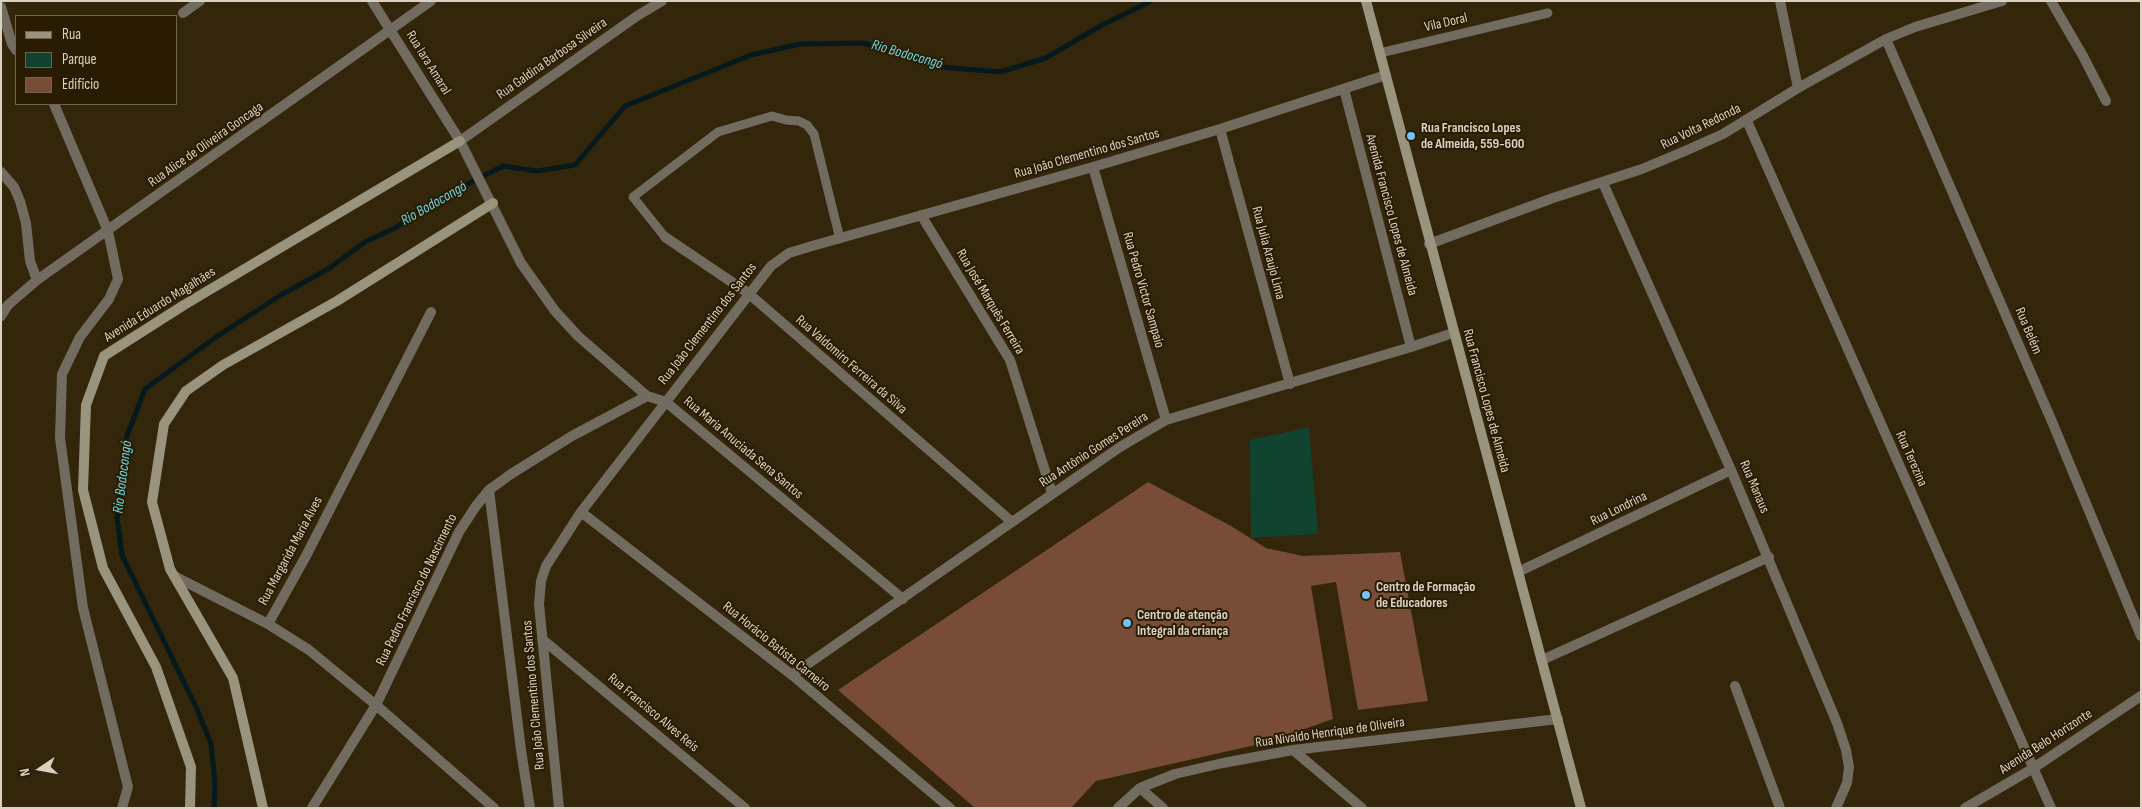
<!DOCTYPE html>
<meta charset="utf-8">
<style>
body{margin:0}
#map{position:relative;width:2142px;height:809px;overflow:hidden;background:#33260a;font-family:"Sofia Sans Condensed",sans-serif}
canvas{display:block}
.frame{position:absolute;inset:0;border:2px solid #dad1c2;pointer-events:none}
.legend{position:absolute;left:15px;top:15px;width:162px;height:90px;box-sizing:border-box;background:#291c02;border:1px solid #70644f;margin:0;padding:6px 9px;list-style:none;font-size:15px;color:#dad1c2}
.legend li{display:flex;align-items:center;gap:10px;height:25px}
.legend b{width:25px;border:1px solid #70644f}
.north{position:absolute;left:15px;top:744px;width:50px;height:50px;-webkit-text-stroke:4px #291c02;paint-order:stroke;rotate:258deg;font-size:14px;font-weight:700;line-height:20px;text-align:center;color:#dad1c2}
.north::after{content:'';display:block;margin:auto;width:18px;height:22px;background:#dad1c2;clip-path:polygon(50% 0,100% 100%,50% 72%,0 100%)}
</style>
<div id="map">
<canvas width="2142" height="809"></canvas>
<div class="frame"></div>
<ul class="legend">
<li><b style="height:6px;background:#9a937e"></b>Rua</li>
<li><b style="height:14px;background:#104330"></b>Parque</li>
<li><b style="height:14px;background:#784c37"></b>Edifício</li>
</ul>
<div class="north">N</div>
</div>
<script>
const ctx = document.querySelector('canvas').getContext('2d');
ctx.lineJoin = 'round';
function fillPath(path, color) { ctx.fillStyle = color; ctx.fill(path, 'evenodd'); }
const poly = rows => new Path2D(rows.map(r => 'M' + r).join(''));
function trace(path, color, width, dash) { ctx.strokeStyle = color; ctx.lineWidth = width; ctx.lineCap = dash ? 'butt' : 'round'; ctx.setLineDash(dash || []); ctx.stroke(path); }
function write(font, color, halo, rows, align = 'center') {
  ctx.font = font + ' "Sofia Sans Condensed",sans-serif'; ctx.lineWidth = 4; ctx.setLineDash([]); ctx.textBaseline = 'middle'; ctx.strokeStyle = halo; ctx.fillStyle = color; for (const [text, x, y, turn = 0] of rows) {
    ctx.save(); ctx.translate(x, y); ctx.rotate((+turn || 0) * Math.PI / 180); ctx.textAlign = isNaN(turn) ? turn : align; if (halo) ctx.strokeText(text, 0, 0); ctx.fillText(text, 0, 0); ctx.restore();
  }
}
const green = poly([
 [1309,427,1318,534,1251,538,1250,440]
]);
const stream = poly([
 [214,808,215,783,211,744,197,709,122,555,117,518,125,441,145,389,219,335,281,295,328,269,365,242,395,228,442,197,503,166,537,171,575,165,625,106,751,55,800,44,863,43,941,67,1000,72,1046,58,1102,25,1151,1]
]);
const building = poly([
 [1148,482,1231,526,1266,548,1303,556,1400,552,1428,701,1358,710,1336,582,1311,586,1333,719,1264,743,1096,781,1071,808,975,808,838,690]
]);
const lane = poly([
 [1380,53,1548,13],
 [665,237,633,197,718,132,772,116,786,120,799,121,807,125,814,134,840,239]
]);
const street = poly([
 [372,1,460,141,521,263,555,311,578,336,647,396,666,402,903,599],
 [1780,1,1798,88],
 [2051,1,2083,56,2106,101],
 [1,7,12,44,16,50],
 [183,13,200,1],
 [1886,39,2053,424,2141,636],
 [1344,89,1411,347],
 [54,104,108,231,118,279,109,299,80,337,62,374,60,438,83,608,128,787,122,808],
 [1747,121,2051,808],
 [1220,129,1290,384],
 [460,141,637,16,662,1],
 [1093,167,1166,420],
 [1,172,14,187,20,201,26,223,30,261,37,280],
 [1603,183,1731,470,1837,723,1846,750,1849,767,1847,783,1836,808],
 [921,215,1010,360,1052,493],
 [665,237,748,293,1012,522],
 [1429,244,1553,198,1642,169,1685,151,1723,134,1798,88,1886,39,1915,27,2002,1],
 [431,312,306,556,268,624,309,650,376,705,494,808],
 [1,316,8,305,37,280,431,1],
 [489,490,521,750,530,808],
 [581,512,792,675,950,808],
 [1518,572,1731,470],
 [174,576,268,624],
 [542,639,745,808],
 [1542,660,1769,557],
 [792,675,1120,447,1166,420,1411,347,1453,333],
 [1735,686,1780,808],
 [1293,750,1362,808],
 [1140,788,1163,808],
 [312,808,376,705,459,532,476,506,489,490,511,474,572,436,647,396],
 [559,808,539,604,541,581,546,566,581,512,771,266,789,253,812,246,1093,167,1220,129,1386,75],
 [1118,808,1140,788,1175,774,1223,763,1293,750,1558,719],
 [1965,808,2032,769,2141,696]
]);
const secondary = poly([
 [1366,1,1581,808],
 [190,808,191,767,156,667,103,568,83,490,86,405,104,356,184,305,460,141],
 [263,808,233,678,170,569,152,502,164,424,186,391,223,365,337,301,493,203]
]);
const markers = [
 [1411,136,5,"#75c0f6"],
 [1366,595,5,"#75c0f6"],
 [1127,623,5,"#75c0f6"]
];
const streetNames = [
 ["Vila Doral",1446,23,-13],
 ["Rua Galdina Barbosa Silveira",552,59,-35],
 ["Rua Iara Amaral",428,63,58],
 ["Rua Volta Redonda",1701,127,-26],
 ["Rua Alice de Oliveira Goncaga",206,145,-35],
 ["Rua João Clementino dos Santos",1087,154,-16],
 ["Avenida Francisco Lopes de Almeida",1391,215,75],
 ["Rua Julia Araujo Lima",1268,253,75],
 ["Rua Pedro Victor Sampaio",1143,290,74],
 ["Rua José Marquês Ferreira",990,302,59],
 ["Avenida Eduardo Magalhães",160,305,-32],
 ["Rua João Clementino dos Santos",708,324,-52],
 ["Rua Belém",2028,331,67],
 ["Rua Valdomiro Ferreira da Silva",851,365,41],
 ["Rua Francisco Lopes de Almeida",1486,401,75],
 ["Rua Maria Anuciada Sena Santos",743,448,40],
 ["Rua Antônio Gomes Pereira",1094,450,-33],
 ["Rua Terezina",1911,459,66],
 ["Rua Manaus",1754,487,67],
 ["Rua Londrina",1619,509,-26],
 ["Rua Margarida Maria Alves",291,551,-62],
 ["Rua Pedro Francisco do Nascimento",417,590,-64],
 ["Rua Horácio Batista Carneiro",776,647,39],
 ["Rua João Clementino dos Santos",534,695,-95],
 ["Rua Francisco Alves Reis",653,713,40],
 ["Rua Nivaldo Henrique de Oliveira",1330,733,-8],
 ["Avenida Belo Horizonte",2046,742,-33]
];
const poiNames = [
 ["Rua Francisco Lopes",1421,128],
 ["de Almeida, 559-600",1421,144],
 ["Centro de Formação",1376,587],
 ["de Educadores",1376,603],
 ["Centro de atenção",1137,615],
 ["Integral da criança",1137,631]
];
const waterNames = [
 ["Rio Bodocongó",907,55,16],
 ["Rio Bodocongó",434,204,-30],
 ["Rio Bodocongó",123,477,-83]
];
fillPath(green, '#104330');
trace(stream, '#061a1d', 5);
fillPath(building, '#784c37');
trace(lane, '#716c5f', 9);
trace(street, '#716c5f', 10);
trace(secondary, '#9a937e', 10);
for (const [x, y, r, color] of markers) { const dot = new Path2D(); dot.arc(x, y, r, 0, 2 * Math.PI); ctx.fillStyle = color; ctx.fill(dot); trace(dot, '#291c02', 2); }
write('14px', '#dad1c2', '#291c02', streetNames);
write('bold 14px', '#dad1c2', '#291c02', poiNames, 'left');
write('italic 15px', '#6dd4e5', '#291c02', waterNames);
</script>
